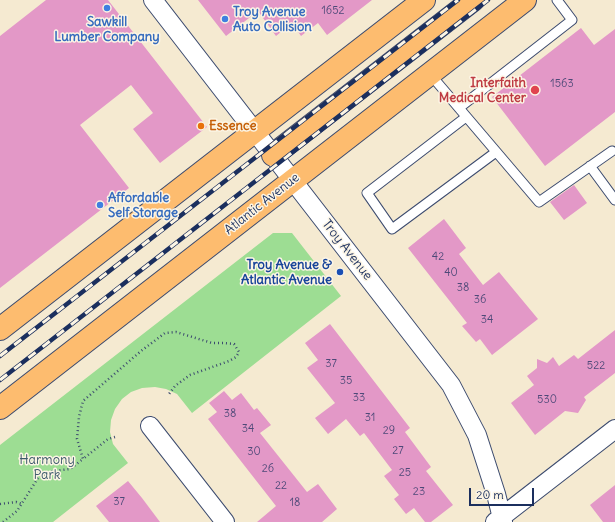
<!DOCTYPE html>
<style>
body{margin:0}
#map{position:relative;width:615px;height:522px;overflow:hidden;background:#f5ead1;font-family:Delius,sans-serif}
canvas{display:block}
.scale{position:absolute;left:469px;top:488px;width:65px;height:18px;box-sizing:border-box;border:2px solid #1b2f5e;border-top:0;padding-left:5px;font-size:12px;line-height:14px;white-space:nowrap;color:#1b2f5e;-webkit-text-stroke:3px #fcf5e5;paint-order:stroke}
</style>
<div id="map">
<canvas width="615" height="522"></canvas>
<div class="scale">20 m</div>
</div>
<script>
const ctx = document.querySelector('canvas').getContext('2d');
ctx.lineJoin = 'round';
function fillPath(path, color) { ctx.fillStyle = color; ctx.fill(path, 'evenodd'); }
const poly = rows => new Path2D(rows.map(r => 'M' + r).join(''));
function trace(path, color, width, dash) { ctx.strokeStyle = color; ctx.lineWidth = width; ctx.lineCap = dash ? 'butt' : 'round'; ctx.setLineDash(dash || []); ctx.stroke(path); }
function write(font, color, halo, rows, align = 'center') {
  ctx.font = font + ' Delius,sans-serif'; ctx.lineWidth = 3; ctx.setLineDash([]); ctx.textBaseline = 'middle'; ctx.strokeStyle = halo; ctx.fillStyle = color; for (const [text, x, y, turn = 0] of rows) {
    ctx.save(); ctx.translate(x, y); ctx.rotate((+turn || 0) * Math.PI / 180); ctx.textAlign = isNaN(turn) ? turn : align; if (halo) ctx.strokeText(text, 0, 0); ctx.fillText(text, 0, 0); ctx.restore();
  }
}
const green = poly([
 [273,233,292,233,341,296,192,413,177,394,166,389,155,387,142,388,131,392,122,399,115,409,111,420,110,432,113,444,128,463,53,522,0,522,0,445]
]);
const building = poly([
 [46,0,108,0,207,127,160,163,133,129,153,113,131,85,80,125,129,188,0,288,0,36],
 [198,0,372,0,327,35,318,23,301,36,292,23,276,36,258,11,226,36],
 [581,28,594,45,615,29,615,112,545,166,492,97],
 [574,185,587,203,564,220,550,202],
 [444,219,466,248,459,254,483,285,499,272,538,319,492,355,480,339,476,342,462,326,467,323,408,248],
 [330,324,410,428,405,432,431,467,426,471,453,505,431,522,425,522,414,508,406,514,394,499,399,495,384,476,392,470,364,433,360,436,346,419,328,434,315,418,335,403,307,368,318,360,305,343],
 [615,330,615,373,584,397,586,400,578,413,565,411,535,435,511,403,534,385,527,376,537,368,537,359,547,363,553,357,559,366,574,355,578,359],
 [224,391,232,400,241,393,254,410,257,408,271,425,260,433,307,492,318,484,337,509,322,522,257,522,276,506,208,419,217,412,209,403],
 [128,481,142,498,160,522,109,522,96,506],
 [615,485,615,522,603,522,590,505]
]);
const path = poly([
 [115,437,108,439,83,459,77,439,79,417,83,401,141,351,165,333,176,332,212,343,224,343,234,344,239,352,236,357,229,361,190,375,175,386,169,394],
 [0,504,16,502,22,504],
 [3,522,17,511,38,478,53,471,70,469,83,459]
]);
const service = poly([
 [430,74,539,202,612,151],
 [459,108,572,20,557,0],
 [466,117,367,193,392,229,496,152],
 [590,166,615,200]
]);
const minor = poly([
 [153,0,451,385,477,435,496,494,503,522],
 [150,426,225,522],
 [495,522,615,429]
]);
const primary = poly([
 [273,155,473,0],
 [0,329,424,0],
 [0,408,525,0]
]);
const rail = poly([
 [0,356,458,0],
 [0,380,488,0]
]);
const markers = [
 [107,8,4,"#3f7fe0"],
 [225,19,4,"#3f7fe0"],
 [535,90,5,"#e0444e"],
 [201,126,4,"#e8710a"],
 [100,205,4,"#3f7fe0"],
 [340,272,4,"#1a4fb4"]
];
const numberNames = [
 ["1652",333,11],
 ["1563",562,84],
 ["42",438,257],
 ["40",451,273],
 ["38",463,288],
 ["36",480,300],
 ["34",487,320],
 ["37",331,364],
 ["522",596,366],
 ["35",346,381],
 ["33",359,398],
 ["530",547,400],
 ["38",230,414],
 ["31",370,418],
 ["34",248,429],
 ["29",389,431],
 ["27",398,451],
 ["30",254,452],
 ["26",268,469],
 ["25",405,473],
 ["22",281,486],
 ["23",419,492],
 ["37",119,502],
 ["18",295,503]
];
const shopNames = [
 ["Troy Avenue",233,12],
 ["Auto Collision",233,27],
 ["Sawkill",107,22,"center"],
 ["Lumber Company",107,37,"center"],
 ["Affordable",108,198],
 ["Self Storage",108,213]
];
const healthNames = [
 ["Interfaith",526,83],
 ["Medical Center",526,98]
];
const foodNames = [
 ["Essence",209,126]
];
const streetNames = [
 ["Atlantic Avenue",262,204,-38],
 ["Troy Avenue",347,250,52]
];
const transitNames = [
 ["Troy Avenue &",332,265],
 ["Atlantic Avenue",332,280]
];
const parkNames = [
 ["Harmony",47,460],
 ["Park",47,475]
];
fillPath(green, '#9ddd93');
fillPath(building, '#e398c7');
trace(service, '#3c4b6f', 11);
trace(minor, '#3c4b6f', 20);
trace(primary, '#3c4b6f', 24);
trace(path, '#3c4b6f', 2.5, [1, 3]);
trace(service, '#fff', 9);
trace(minor, '#fff', 18);
trace(primary, '#fdbc6f', 22);
trace(rail, '#1b2f5e', 4.5);
trace(rail, '#fcf5e5', 3, [9]);
for (const [x, y, r, color] of markers) { const dot = new Path2D(); dot.arc(x, y, r, 0, 2 * Math.PI); ctx.fillStyle = color; ctx.fill(dot); trace(dot, '#fcf5e5', 1.5); }
write('11px', '#4d4978', null, numberNames);
write('bold 13px', '#366cbe', '#fcf5e5', shopNames, 'left');
write('bold 13px', '#be3a42', '#fcf5e5', healthNames, 'right');
write('bold 13px', '#c56008', '#fcf5e5', foodNames, 'left');
write('13px', '#1b2f5e', '#fcf5e5', streetNames);
write('bold 13px', '#164399', '#fcf5e5', transitNames, 'right');
write('13px', '#3c5a6b', '#fcf5e5', parkNames);
</script>
